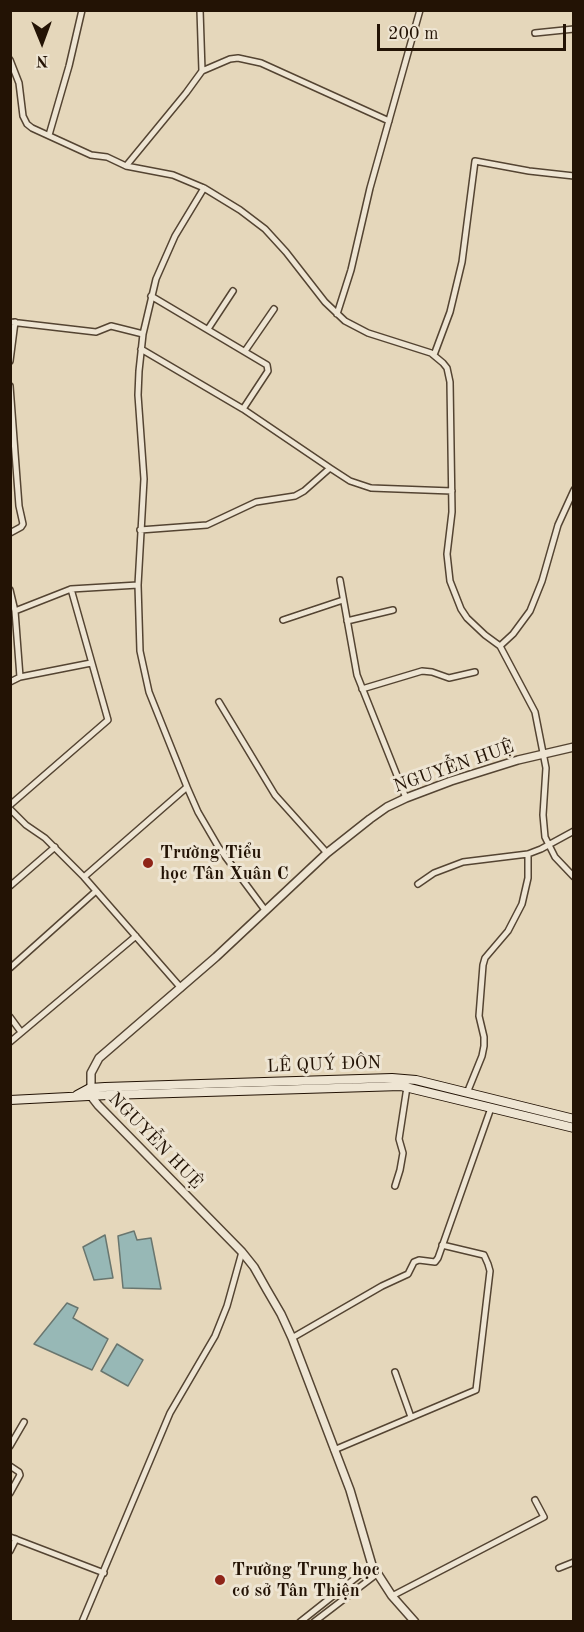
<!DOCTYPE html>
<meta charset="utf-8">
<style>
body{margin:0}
#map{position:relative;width:584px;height:1632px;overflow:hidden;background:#e5d7bb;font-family:"Old Standard TT",serif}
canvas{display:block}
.frame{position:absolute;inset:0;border:12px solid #231305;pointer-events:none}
.north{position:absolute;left:12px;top:12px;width:60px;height:60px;-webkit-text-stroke:4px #eee5d3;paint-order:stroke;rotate:179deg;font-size:16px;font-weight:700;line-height:24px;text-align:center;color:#231305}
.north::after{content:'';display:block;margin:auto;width:21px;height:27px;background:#231305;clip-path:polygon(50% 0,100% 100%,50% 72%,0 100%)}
.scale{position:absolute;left:377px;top:24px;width:189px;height:27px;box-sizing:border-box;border:3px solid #231305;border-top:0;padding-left:8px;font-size:18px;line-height:21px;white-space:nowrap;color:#231305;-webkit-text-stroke:4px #eee5d3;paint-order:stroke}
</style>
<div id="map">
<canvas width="584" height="1632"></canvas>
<div class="frame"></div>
<div class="north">N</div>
<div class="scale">200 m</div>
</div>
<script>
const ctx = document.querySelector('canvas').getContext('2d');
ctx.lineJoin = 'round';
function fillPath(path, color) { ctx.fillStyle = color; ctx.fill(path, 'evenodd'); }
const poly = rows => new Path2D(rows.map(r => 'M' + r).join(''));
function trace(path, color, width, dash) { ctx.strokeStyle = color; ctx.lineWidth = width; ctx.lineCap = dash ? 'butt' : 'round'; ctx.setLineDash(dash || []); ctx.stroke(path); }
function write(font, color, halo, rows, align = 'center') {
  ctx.font = font + ' "Old Standard TT",serif'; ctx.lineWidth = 6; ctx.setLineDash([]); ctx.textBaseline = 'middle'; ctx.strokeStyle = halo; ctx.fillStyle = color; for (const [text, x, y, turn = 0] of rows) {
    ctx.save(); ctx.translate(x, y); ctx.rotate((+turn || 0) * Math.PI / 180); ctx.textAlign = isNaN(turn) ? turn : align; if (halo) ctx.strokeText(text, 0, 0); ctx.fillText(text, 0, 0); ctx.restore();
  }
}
const water = poly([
 [134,1231,137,1240,151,1238,161,1289,123,1288,118,1236,134,1231],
 [105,1235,113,1278,94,1280,83,1247,105,1235],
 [67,1303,78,1308,73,1318,108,1339,92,1370,34,1344,67,1303],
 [117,1344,143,1360,128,1386,101,1371,117,1344]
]);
const minor = poly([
 [200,10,202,71],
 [535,33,574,29],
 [10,60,19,83,23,116,27,124,32,128,91,155,107,157,126,166,173,175,204,188,240,210,265,229,286,252,325,302,345,321,368,333,431,353,443,363,447,368,450,382,452,512,447,554,450,581,461,609,467,618,485,635,500,646,535,712,546,768,543,815,545,837,555,857,574,877],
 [49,135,69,66,82,10],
 [126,166,186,93,202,71,230,59,238,58,261,63,389,121],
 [151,296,267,365,268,371,243,409],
 [337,314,351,270,370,188,420,10],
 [10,322,96,332,111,326,143,334],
 [208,329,233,291],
 [141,349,243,409,330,468],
 [245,351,274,309],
 [434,355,450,312,462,262,475,161,529,171,574,176],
 [10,361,15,322],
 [10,386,19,506,23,524,21,527,10,533],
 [140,530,207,525,256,502,295,496,304,491,330,468,350,481,371,488,452,491],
 [340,580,357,675,406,798],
 [10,590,15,611,20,677],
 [15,611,71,589,138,585],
 [283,620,343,600],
 [347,621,393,610],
 [500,646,513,634,530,611,542,581,558,525,574,490],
 [10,682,20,677,91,663],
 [362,689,422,671,432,672,449,678,475,672],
 [219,702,275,795,327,853],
 [187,787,149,692,140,651,138,585,144,479,138,395,139,371,143,334,156,279,175,236,204,188],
 [10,805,108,720,71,589],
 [10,809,26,825,45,838,84,877,181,988],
 [84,877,187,787,198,812,219,848,265,910],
 [418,884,434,873,463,862,528,854,541,849,574,831],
 [10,886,55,847],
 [10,968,96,891],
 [10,1017,21,1032],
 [10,1042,136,936],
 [467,1093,482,1056,484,1046,484,1037,479,1016,483,965,485,958,508,931,522,904,528,878,528,854],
 [395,1186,400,1170,403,1153,399,1139,407,1087],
 [292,1338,382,1286,408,1274,414,1262,419,1260,435,1262,438,1258,491,1108],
 [395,1372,411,1417],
 [10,1446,24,1422],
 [334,1450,476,1390,490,1271,488,1264,484,1255,442,1245],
 [10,1466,19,1472,20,1475,10,1493],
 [10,1537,104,1573],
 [10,1551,16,1539],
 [559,1568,574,1562],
 [392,1596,544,1517,535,1500],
 [82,1622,170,1413,215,1336,227,1306,242,1252],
 [300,1622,372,1565],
 [314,1622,378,1573]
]);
const tertiary = poly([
 [415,1622,392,1596,372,1565,350,1490,292,1338,281,1314,267,1290,254,1267,242,1252,98,1105,91,1096,91,1073,99,1058,216,957,327,853,370,819,387,807,406,798,451,781,518,760,574,747]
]);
const secondary = poly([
 [77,1095,90,1088,105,1087,392,1078,416,1080,574,1119],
 [10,1100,108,1095,401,1086,574,1128]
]);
const markers = [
 [148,863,6,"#8f2418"],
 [220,1580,6,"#8f2418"]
];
const streetNames = [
 ["NGUYỄN HUỆ",454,767,-19],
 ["LÊ QUÝ ĐÔN",324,1065,-2],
 ["NGUYỄN HUỆ",155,1141,46]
];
const poiNames = [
 ["Trường Tiểu",160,853],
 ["học Tân Xuân C",160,874],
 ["Trường Trung học",232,1570],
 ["cơ sở Tân Thiện",232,1591]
];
fillPath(water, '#97b8b6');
trace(water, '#69766f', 1.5);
trace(minor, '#544432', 8);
trace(tertiary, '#544432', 10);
trace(secondary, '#231305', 10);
trace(minor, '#eee5d3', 5);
trace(tertiary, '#eee5d3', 7);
trace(secondary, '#eee5d3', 8);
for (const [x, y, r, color] of markers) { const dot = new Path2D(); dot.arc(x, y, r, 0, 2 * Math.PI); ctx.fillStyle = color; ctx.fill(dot); trace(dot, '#eee5d3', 2); }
write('18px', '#231305', '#eee5d3', streetNames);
write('bold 18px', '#231305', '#eee5d3', poiNames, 'left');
</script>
